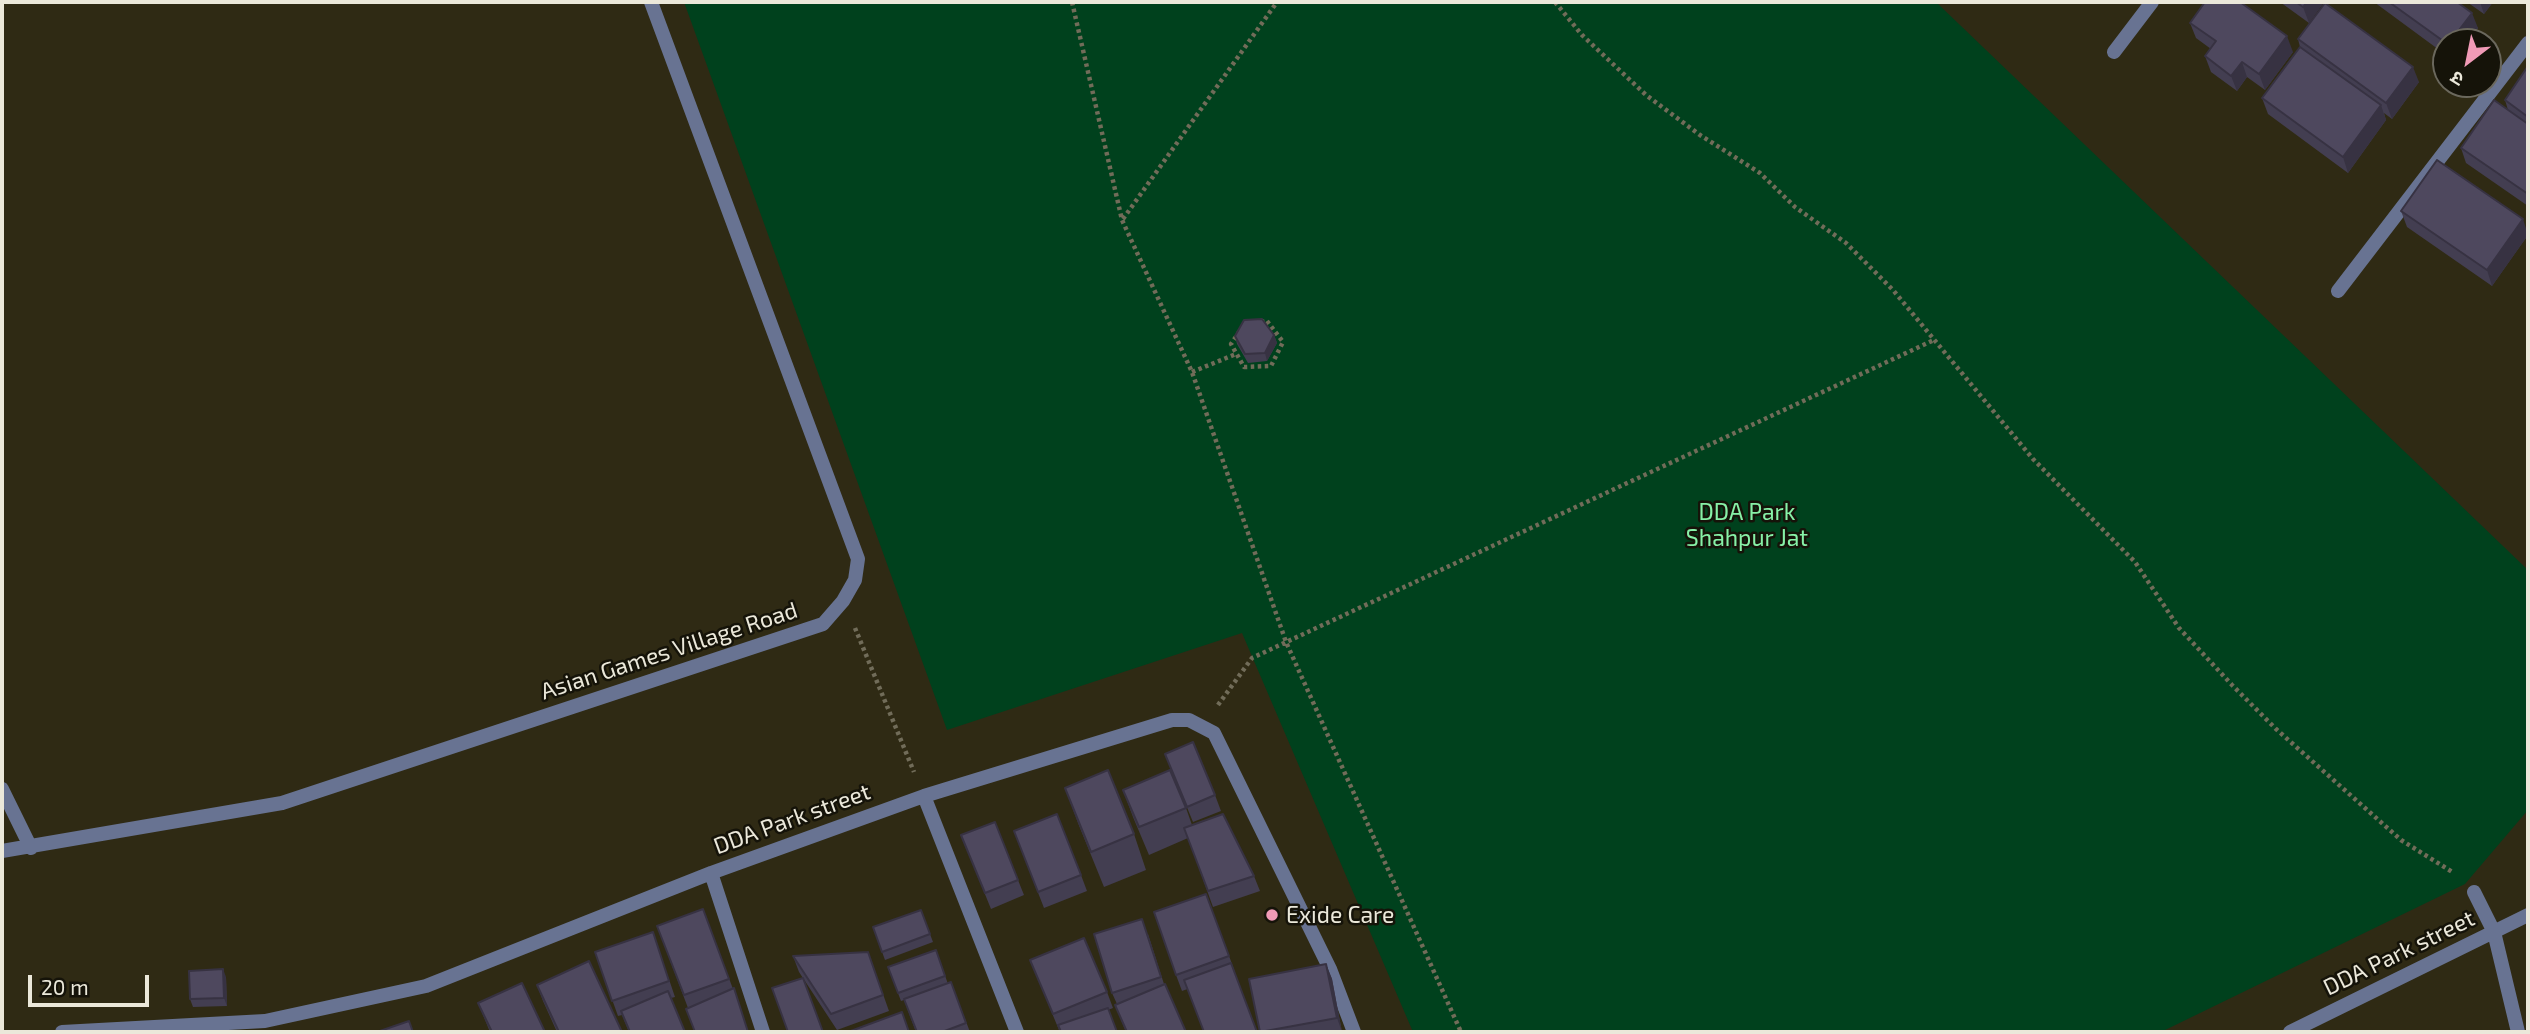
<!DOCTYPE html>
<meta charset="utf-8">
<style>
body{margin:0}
#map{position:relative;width:2530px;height:1034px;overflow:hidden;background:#2f2a14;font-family:"Exo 2","Noto Sans Devanagari",sans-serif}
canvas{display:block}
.frame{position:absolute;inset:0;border:4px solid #ebe8da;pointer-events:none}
.north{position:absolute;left:2432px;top:28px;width:70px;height:70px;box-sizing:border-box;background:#151309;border:2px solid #6b685d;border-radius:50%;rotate:212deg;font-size:19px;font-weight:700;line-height:28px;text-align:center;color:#ebe8da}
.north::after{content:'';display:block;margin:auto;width:24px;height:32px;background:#f09ab6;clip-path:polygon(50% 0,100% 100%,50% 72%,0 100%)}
.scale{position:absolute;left:28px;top:975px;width:121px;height:32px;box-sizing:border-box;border:4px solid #ebe8da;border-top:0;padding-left:9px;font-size:21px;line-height:24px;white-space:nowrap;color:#ebe8da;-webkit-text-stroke:5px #151309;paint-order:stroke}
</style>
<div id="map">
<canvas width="2530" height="1034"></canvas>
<div class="frame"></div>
<div class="north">उ</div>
<div class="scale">20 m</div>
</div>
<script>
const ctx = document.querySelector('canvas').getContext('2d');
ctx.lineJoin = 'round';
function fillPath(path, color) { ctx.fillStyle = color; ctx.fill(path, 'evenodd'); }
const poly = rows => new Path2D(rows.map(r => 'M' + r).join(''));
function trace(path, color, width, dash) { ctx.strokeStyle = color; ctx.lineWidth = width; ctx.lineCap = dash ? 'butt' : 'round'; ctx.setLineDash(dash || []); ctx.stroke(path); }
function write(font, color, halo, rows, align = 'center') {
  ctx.font = font + ' "Exo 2",sans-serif'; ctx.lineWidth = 5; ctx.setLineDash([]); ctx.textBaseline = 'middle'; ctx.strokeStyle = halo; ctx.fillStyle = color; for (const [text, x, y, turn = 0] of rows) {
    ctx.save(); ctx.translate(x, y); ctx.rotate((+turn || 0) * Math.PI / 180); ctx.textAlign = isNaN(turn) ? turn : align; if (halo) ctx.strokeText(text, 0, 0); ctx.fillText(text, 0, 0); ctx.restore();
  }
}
const green = poly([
 [684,2,1936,2,2528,570,2528,810,2465,884,2161,1032,1413,1032,1242,633,947,730]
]);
const path = poly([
 [1072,2,1122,220,1192,372,1286,642,1461,1032],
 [1555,2,1582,35,1646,95,1700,135,1760,173,1795,207,1846,243,1893,290,2033,459,2135,562,2179,628,2232,685,2276,729,2401,840,2454,873],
 [1123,219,1277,2],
 [1267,321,1283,342,1271,366,1244,367,1231,344,1244,325,1267,321],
 [1192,372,1236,354],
 [855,628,914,772],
 [1218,705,1252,658,1934,340]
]);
const minor = poly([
 [2114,52,2152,2],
 [2338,291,2528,43],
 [2,789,31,848],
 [924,796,1017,1032],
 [2,851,282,803,823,624,843,601,855,580,858,559,651,2],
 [711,873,763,1032],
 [2474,892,2494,932,2518,1032],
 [62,1032,265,1021,426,986,711,873,924,796,1172,720,1189,720,1214,733,1330,969,1354,1032],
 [2290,1032,2528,915]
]);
const wall = poly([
 [2280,2,2324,2,2309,23],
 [2374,2,2457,2,2478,28,2468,42,2446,42,2446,55],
 [2467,2,2493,2,2484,14],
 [2190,23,2293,52,2265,90,2247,77,2237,91,2211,72,2205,56,2211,49,2196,38],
 [2298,39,2419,82,2392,119,2384,113,2386,120,2348,173,2268,114,2262,98,2300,47],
 [2528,66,2528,206,2466,163,2461,148,2508,110,2505,100],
 [2401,211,2528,235,2492,286,2407,227],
 [1274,335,1277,343,1267,361,1248,363,1237,344,1235,336],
 [1165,754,1215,795,1221,811,1193,822],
 [1065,788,1134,834,1146,870,1104,887,1078,823],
 [1123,790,1186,808,1192,825,1254,876,1260,891,1213,907,1188,838,1149,855,1133,817],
 [1014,831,1081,875,1087,891,1044,908],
 [961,835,1018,880,1024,895,991,909],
 [1206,894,1235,972,1182,991,1176,975],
 [703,909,733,989,688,1008,657,926],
 [921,910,933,942,885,960,873,927],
 [653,932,675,997,671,998,685,1032,629,1032,622,1015,618,1016,595,952],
 [1148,934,1164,984,1186,1032,1126,1032,1115,1005,1117,1004,1112,993],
 [936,950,948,984,951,982,970,1032,916,1032,904,1000,901,1001,888,967],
 [868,952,889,1011,837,1030,799,972,793,956],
 [1030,960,1107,992,1113,1008,1059,1030],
 [1326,964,1332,979,1342,1032,1260,1032],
 [226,977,227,1006,193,1007,190,999],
 [537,985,622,1032,557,1032,543,1001],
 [478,1003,545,1032,490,1032]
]);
const shadedWall = poly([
 [2307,2,2324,2,2309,23,2303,7],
 [2480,2,2493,2,2484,14],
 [2472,13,2478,28,2468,42,2450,42],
 [2287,36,2293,52,2265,90,2259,74],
 [2242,62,2247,77,2237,91,2231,76],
 [2413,67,2419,82,2392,119,2386,103],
 [2381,105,2386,120,2348,173,2343,157],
 [2523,219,2528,235,2492,286,2487,270],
 [1274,335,1277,343,1267,361,1265,353],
 [1326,964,1332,979,1342,1032,1337,1018],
 [223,969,226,977,227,1006,224,998]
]);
const building = poly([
 [2205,2,2240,2,2287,36,2259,74,2242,62,2231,76,2205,56,2216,41,2190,23,2205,2],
 [2296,2,2307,2,2303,7,2296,2],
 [2389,2,2457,2,2472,13,2450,42,2446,42,2446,43,2389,2],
 [2325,3,2413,67,2386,103,2298,39,2325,3],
 [2300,47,2381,105,2343,157,2262,98,2300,47],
 [2528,66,2528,117,2505,100,2528,66],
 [2494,100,2528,124,2528,194,2461,148,2494,100],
 [2437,160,2523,219,2487,270,2401,211,2437,160],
 [1262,319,1274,335,1265,353,1245,354,1235,336,1244,320,1262,319],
 [1193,742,1215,795,1187,807,1165,754,1193,742],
 [1108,770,1134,834,1091,852,1065,788,1108,770],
 [1170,770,1186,808,1139,827,1123,790,1170,770],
 [1057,814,1081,875,1038,892,1014,831,1057,814],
 [1223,814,1254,876,1208,891,1184,828,1223,814],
 [995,822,1018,880,985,893,961,835,995,822],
 [1206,894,1229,956,1176,975,1154,912,1206,894],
 [703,909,729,979,684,995,657,926,703,909],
 [921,910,930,934,882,952,873,927,921,910],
 [1142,919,1161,977,1112,993,1094,934,1142,919],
 [653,932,669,981,612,1001,595,952,653,932],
 [1084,938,1107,992,1053,1014,1030,960,1084,938],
 [936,950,945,976,898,993,888,967,936,950],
 [868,952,883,995,831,1014,793,956,868,952],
 [589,961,622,1032,559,1032,537,985,589,961],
 [1231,963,1257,1032,1204,1032,1184,980,1231,963],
 [1326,964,1337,1018,1260,1032,1249,979,1326,964],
 [223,969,224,998,190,999,189,971,223,969],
 [803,978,823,1032,788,1032,772,988,803,978],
 [951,982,966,1023,942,1032,917,1032,904,999,951,982],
 [522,983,545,1032,492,1032,478,1003,522,983],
 [1165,984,1186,1032,1127,1032,1115,1005,1165,984],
 [734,988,748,1032,695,1032,686,1009,734,988],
 [668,991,685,1032,630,1032,621,1011,668,991],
 [1108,1008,1117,1032,1061,1032,1058,1025,1108,1008],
 [902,1012,909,1032,848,1032,902,1012],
 [409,1021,413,1032,377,1032,409,1021]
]);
const markers = [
 [1272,915,7,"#f09ab6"]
];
const parkNames = [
 ["DDA Park",1747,512],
 ["Shahpur Jat",1747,538]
];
const streetNames = [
 ["Asian Games Village Road",669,651,-18],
 ["DDA Park street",792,819,-20],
 ["DDA Park street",2399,953,-26]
];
const poiNames = [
 ["Exide Care",1286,915]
];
fillPath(green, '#00411d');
trace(path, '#716c59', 4.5, [3.5, 3.5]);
trace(minor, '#687392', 14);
fillPath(wall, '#433e51');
fillPath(shadedWall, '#373242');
fillPath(building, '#4e485e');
trace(building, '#373242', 2);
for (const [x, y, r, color] of markers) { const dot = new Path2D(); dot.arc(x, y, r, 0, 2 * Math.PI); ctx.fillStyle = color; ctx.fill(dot); trace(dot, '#151309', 2.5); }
write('23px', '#87f1a7', '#151309', parkNames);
write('23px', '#ebe8da', '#151309', streetNames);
write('23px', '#ebe8da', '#151309', poiNames, 'left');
</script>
